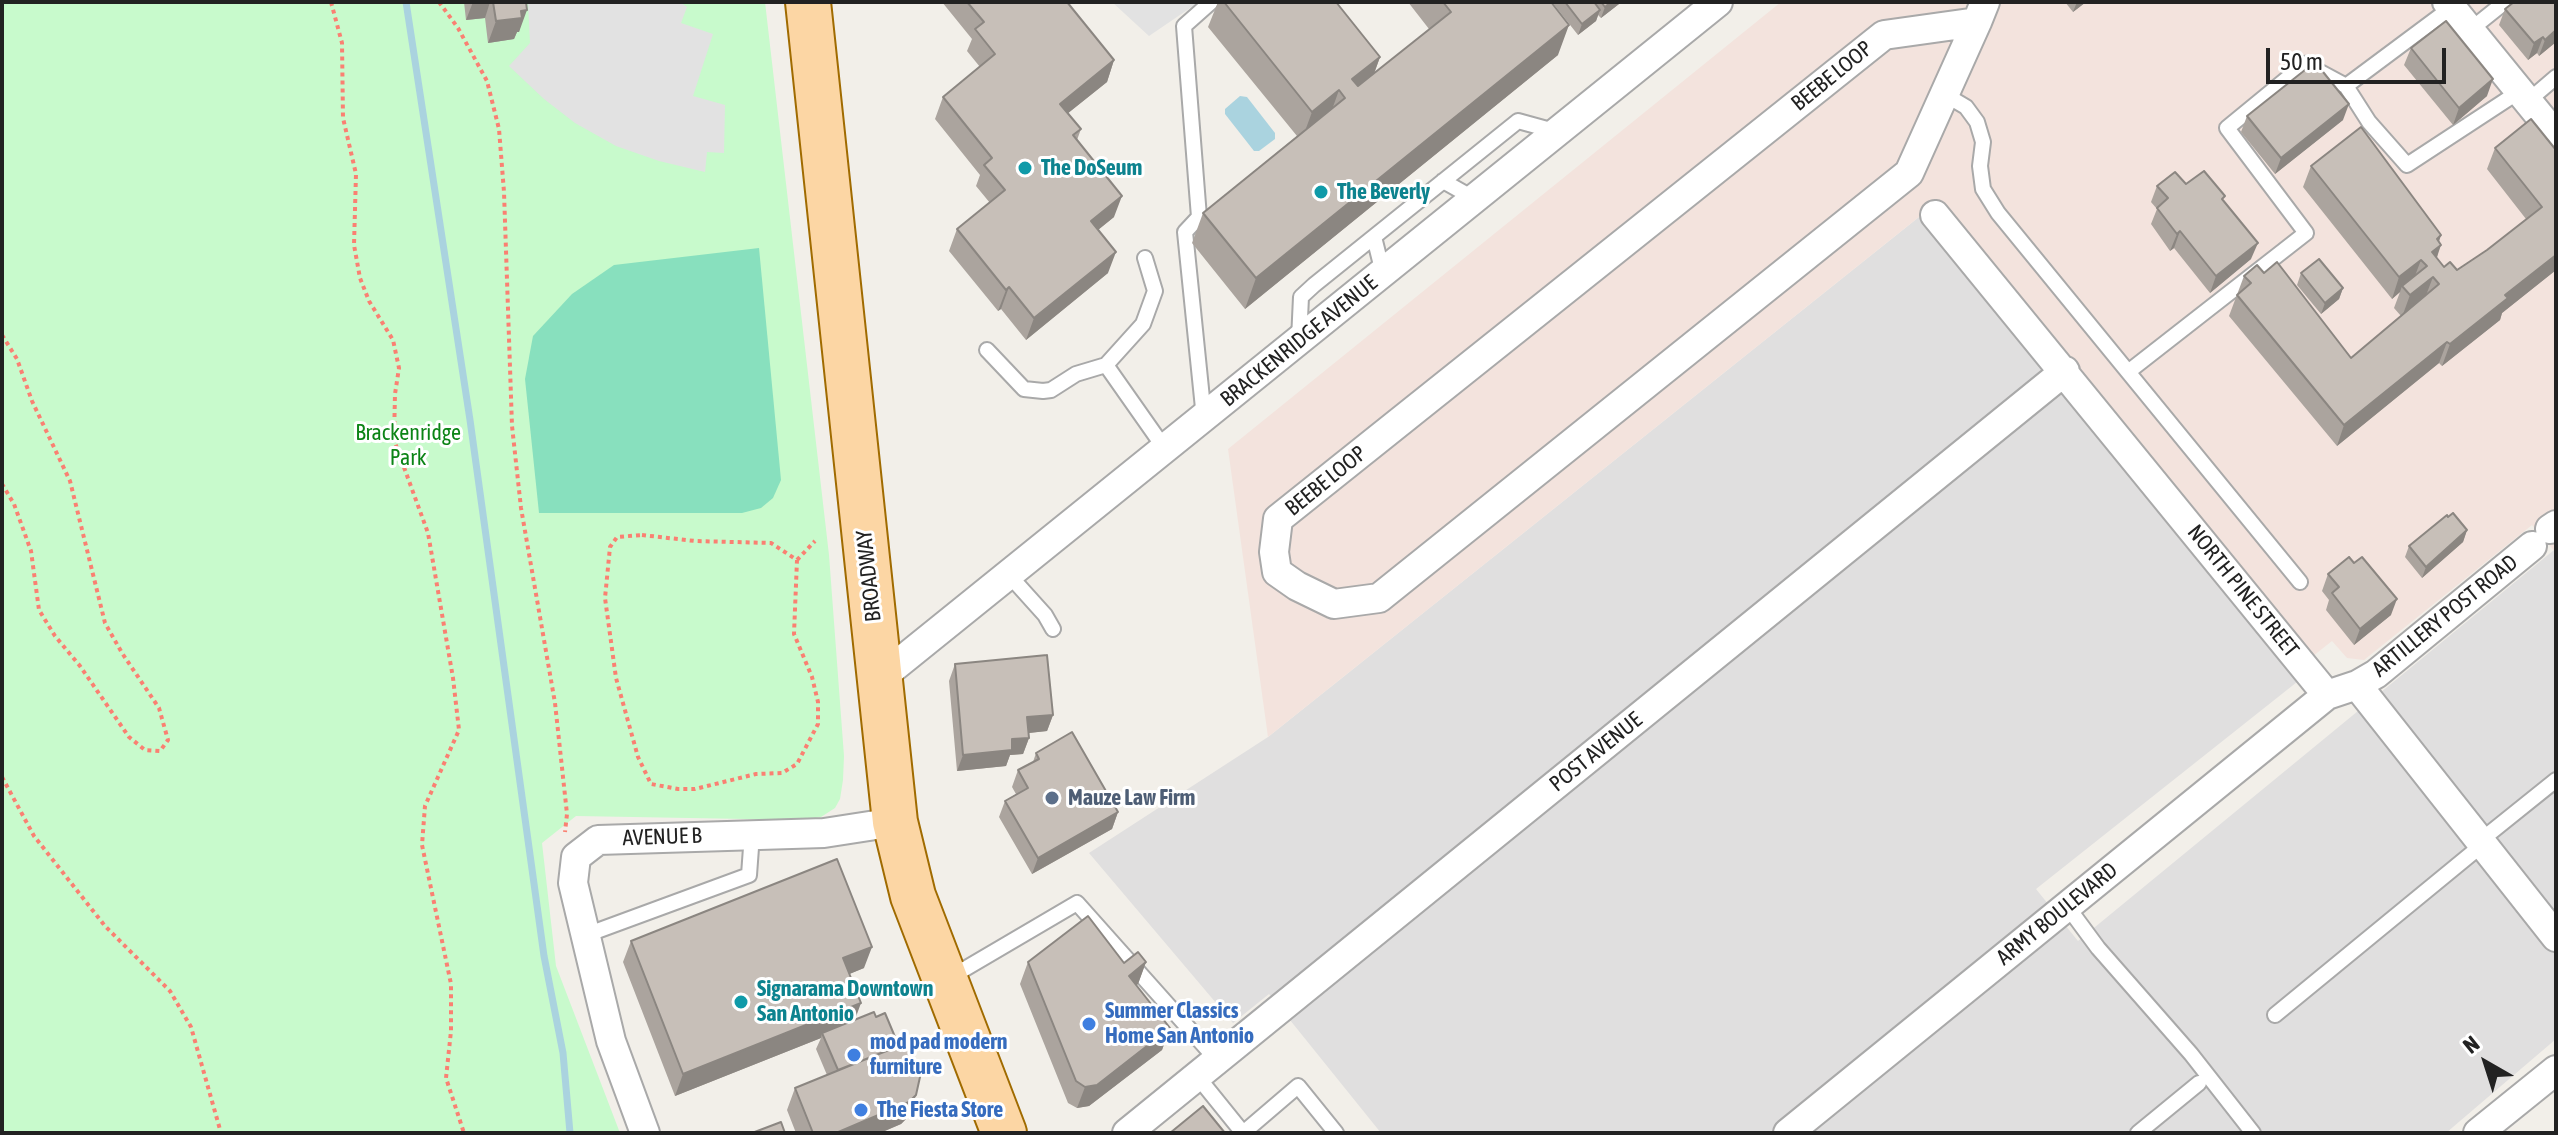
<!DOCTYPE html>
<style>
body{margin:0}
#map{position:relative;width:2558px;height:1135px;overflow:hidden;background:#f2efe9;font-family:"Asap Condensed",sans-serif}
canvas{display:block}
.frame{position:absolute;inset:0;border:4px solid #222;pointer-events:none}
.north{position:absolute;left:2446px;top:1023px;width:80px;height:80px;-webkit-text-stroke:6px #fff;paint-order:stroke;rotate:321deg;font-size:22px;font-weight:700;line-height:32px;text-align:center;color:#222}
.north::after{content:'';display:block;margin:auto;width:28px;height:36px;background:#222;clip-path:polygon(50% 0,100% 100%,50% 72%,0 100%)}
.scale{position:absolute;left:2266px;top:48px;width:180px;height:36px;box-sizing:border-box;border:4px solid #222;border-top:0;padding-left:10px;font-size:24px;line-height:28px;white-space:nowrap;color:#222;-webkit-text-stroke:6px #fff;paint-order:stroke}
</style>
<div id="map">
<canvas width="2558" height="1135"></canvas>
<div class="frame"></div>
<div class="north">N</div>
<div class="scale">50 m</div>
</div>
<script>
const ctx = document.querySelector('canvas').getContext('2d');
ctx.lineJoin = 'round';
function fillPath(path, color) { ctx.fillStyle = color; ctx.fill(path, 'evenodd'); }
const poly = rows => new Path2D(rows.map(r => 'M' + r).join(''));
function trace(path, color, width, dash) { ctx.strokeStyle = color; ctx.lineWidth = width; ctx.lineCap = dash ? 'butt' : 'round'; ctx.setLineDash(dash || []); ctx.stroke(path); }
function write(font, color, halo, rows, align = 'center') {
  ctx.font = font + ' "Asap Condensed",sans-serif'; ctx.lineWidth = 6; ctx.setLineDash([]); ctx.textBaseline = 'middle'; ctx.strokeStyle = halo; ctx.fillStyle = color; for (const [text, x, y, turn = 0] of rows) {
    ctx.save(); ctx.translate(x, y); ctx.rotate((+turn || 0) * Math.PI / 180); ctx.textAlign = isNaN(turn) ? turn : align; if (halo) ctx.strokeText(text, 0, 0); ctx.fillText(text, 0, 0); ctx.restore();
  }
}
const residential = poly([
 [1919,217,2297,682,2036,889,2078,941,2554,550,2556,553,2556,1039,2446,1133,1381,1133,1269,994,1233,1023,1089,853,1268,737]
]);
const military = poly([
 [1781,2,2556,2,2556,553,2532,525,2364,660,2347,658,2332,641,2308,660,1939,201,1268,737,1228,449]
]);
const park = poly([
 [2,2,765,2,829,555,844,756,843,780,840,799,835,808,821,817,803,820,576,816,542,843,556,966,620,1133,2,1133]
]);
const pitch = poly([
 [759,248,781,480,773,498,761,508,742,513,539,513,525,379,533,336,572,294,614,265]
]);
const parking = poly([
 [528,2,680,2,687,7,681,23,713,34,693,96,725,105,724,153,707,152,705,172,659,161,616,146,575,123,544,99,509,66,530,43],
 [1112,2,1199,2,1149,36]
]);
const water = poly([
 [1240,96,1247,97,1275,133,1275,139,1259,151,1254,151,1225,114,1225,109]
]);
const stream = poly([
 [406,2,470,420,544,956,563,1053,570,1133]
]);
const path = poly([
 [331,2,342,43,343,118,356,174,354,245,360,278,369,301,393,340,399,368,395,394,394,440,428,533,453,678,459,730,425,806,422,845,451,984,451,1031,446,1078,464,1133],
 [439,2,458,28,487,81,499,129,504,192,512,426,521,508,555,703,567,814,565,832],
 [2,335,17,359,32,401,70,481,105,623,122,653,159,708,168,740,160,751,145,750,129,737,80,666,55,636,39,610,31,551,14,504,2,484],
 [642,535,695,541,771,543,797,560,794,634,812,677,818,702,818,724,797,764,782,773,756,774,695,789,678,789,651,784,638,757,616,678,605,598,610,547,617,537,642,535],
 [797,560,815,541],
 [2,777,34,836,105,926,170,991,191,1027,221,1133]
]);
const service = poly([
 [2452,7,2346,86,2369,122,2407,165,2520,91],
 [2470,30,2505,2],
 [1944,94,1966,107,1977,122,1983,142,1980,166,1983,189,1998,213,2300,582],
 [2528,101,2556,77],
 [1443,181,1475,199],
 [1374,237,1383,273],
 [1145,258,1155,291,1143,324,1106,365,1165,449],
 [1299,340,1301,297,1314,285,1518,121,1558,132],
 [987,350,1024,389,1043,391,1051,390,1076,374,1106,365],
 [2128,372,2306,233,2227,128,2305,64,2346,86],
 [1204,418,1185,232,1199,217,1184,26,1211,2],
 [1009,575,1045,615,1053,629],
 [2480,841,2556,780],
 [2067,906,2098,948,2191,1054,2253,1133],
 [586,935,749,875,752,834],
 [951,977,1077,903,1217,1060],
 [2275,1015,2482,845],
 [1197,1076,1243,1133],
 [1243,1133,1298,1086,1336,1133],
 [2138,1133,2199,1083]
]);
const minor = poly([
 [2447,2,2556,136],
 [1977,22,1884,35,1278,519,1274,552,1277,572,1297,586,1334,604,1379,598,1909,173,1977,22,1985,2],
 [1935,215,2327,695],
 [2550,529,2556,525],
 [879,679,1718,2],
 [2357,685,2556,937],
 [645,1133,611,1041,573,883,576,857,598,840,824,833,895,822],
 [1127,1133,2065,371],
 [1788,1133,2327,695,2357,685,2376,674,2532,546],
 [2478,1133,2556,1070]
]);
const primary = poly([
 [808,2,895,822,913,896,1004,1133]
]);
const wall = poly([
 [464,2,526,2,519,32,517,32,514,39,488,43,485,18,466,20],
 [942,2,1070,2,1069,4,1114,60,1107,82,1068,113,1081,129,1077,140,1114,217,1098,230,1108,273,1026,340,1001,309,998,311,949,251,957,229,990,203,976,186,980,175,935,119,943,97,980,67,967,51,972,39],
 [1218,2,1336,2,1380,57,1374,74,1429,29,1408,2,1551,2,1558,55,1245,309,1192,243,1203,213,1297,136,1208,27],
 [1552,2,1619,2,1619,4,1601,18,1598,15,1596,21,1578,35],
 [2065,2,2086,2,2073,12],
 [2511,2,2556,2,2556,42,2539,56,2537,53,2528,60,2499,25,2505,9,2510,5],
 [2411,48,2487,96,2453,125,2404,65],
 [2247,116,2343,120,2275,174,2241,132],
 [2531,119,2556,270,2502,313,2500,320,2442,366,2439,363,2337,446,2229,316,2244,276,2264,273,2351,358,2401,316,2394,308,2400,292,2392,299,2303,187,2311,166,2439,242,2437,258,2444,267,2457,270,2487,250,2526,219,2487,169,2495,148],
 [2186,184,2223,201,2251,259,2210,293,2174,248,2170,251,2151,224,2157,209,2151,202,2157,186],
 [2301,273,2343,288,2339,299,2321,314,2297,285],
 [2467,530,2463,542,2422,578,2405,557,2409,546],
 [2354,563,2391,615,2354,645,2326,610,2329,600,2322,591,2328,574],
 [955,664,1053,715,1047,731,1028,733,1029,738,1023,754,1010,755,1006,766,957,771,949,681],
 [1036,753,1118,812,1112,829,1032,874,999,817,1005,801,1016,794,1012,787,1018,770,1033,762],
 [631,941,864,968,849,974,855,1020,876,1017,897,1046,916,1095,908,1117,901,1124,880,1133,796,1133,787,1110,795,1088,827,1075,816,1049,821,1038,675,1096,623,962],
 [1028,962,1146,962,1138,984,1136,985,1170,1028,1162,1050,1089,1106,1077,1108,1068,1103,1020,984]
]);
const shadedWall = poly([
 [473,2,490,2,485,18,466,20],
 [1611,2,1619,2,1619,4,1601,18,1605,7],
 [2077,2,2086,2,2073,12],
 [527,10,519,32,517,32,514,39,488,43,496,21,521,11],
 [1600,10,1596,21,1578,35,1582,24],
 [1569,25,1558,55,1245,309,1256,278],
 [2556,30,2556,42,2539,56,2545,40],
 [2543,37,2537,53,2528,60,2534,43],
 [1380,57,1369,87,1341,110,1352,79],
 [1114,60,1107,82,1052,126,1060,104],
 [2493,79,2487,96,2453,125,2459,108],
 [1339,90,1328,121,1301,142,1312,112],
 [2349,104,2343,120,2275,174,2281,158],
 [1122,196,1114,217,1083,242,1091,221],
 [2180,231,2174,248,2170,251,2177,234],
 [2441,235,2437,248,2441,245,2434,266,2424,273,2437,239],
 [2258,243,2251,259,2210,293,2216,276],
 [1116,252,1108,273,1026,340,1034,318],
 [2556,255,2556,270,2502,313,2500,320,2442,366,2450,344,2505,295],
 [2421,260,2413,281,2402,286,2400,292,2392,299,2399,277],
 [2433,277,2425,298,2402,317,2410,295],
 [1009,287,1001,309,998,311,1006,290],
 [2343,288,2339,299,2321,314,2325,303],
 [2447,342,2439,363,2337,446,2344,425],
 [2467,530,2463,542,2422,578,2426,567],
 [2397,599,2391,615,2354,645,2360,629],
 [1053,715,1047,731,1020,734,1027,717],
 [1029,738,1023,754,1010,755,1006,766,957,771,963,755,1012,739],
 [1118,812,1112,829,1032,874,1038,858],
 [872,947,864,968,835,980,843,958],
 [1146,962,1138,984,1121,997,1129,976],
 [861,1003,853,1025,822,1033,821,1038,675,1096,683,1074],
 [1170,1028,1162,1050,1089,1106,1077,1108,1085,1087],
 [916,1095,908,1117,901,1124,880,1133,836,1133]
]);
const building = poly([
 [493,2,526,2,527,10,521,11,522,18,496,21,493,2],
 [967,2,1067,2,1114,60,1060,104,1081,129,1073,135,1122,196,1091,221,1116,252,1034,318,1009,287,1006,290,957,229,1005,190,984,165,992,158,943,97,995,54,975,29,984,22,967,2],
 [1224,2,1336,2,1380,57,1352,79,1358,86,1451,12,1443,2,1551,2,1569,25,1256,278,1203,213,1345,98,1339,90,1312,112,1224,2],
 [1565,2,1594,2,1600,10,1582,24,1565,2],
 [1601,2,1611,2,1605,7,1601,2],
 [2514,2,2556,2,2556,30,2545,40,2543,37,2534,43,2505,9,2514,2],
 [2446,21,2493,79,2459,108,2411,48,2446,21],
 [2315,62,2349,104,2281,158,2247,116,2315,62],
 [2531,119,2556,150,2556,255,2505,295,2508,298,2450,344,2447,342,2344,425,2237,295,2251,283,2244,276,2257,265,2264,273,2277,262,2351,358,2439,284,2433,277,2410,295,2402,286,2427,266,2421,260,2399,277,2311,166,2361,127,2441,235,2437,239,2441,245,2432,252,2444,267,2450,262,2457,270,2487,250,2542,207,2495,148,2531,119],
 [2204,171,2225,196,2222,199,2258,243,2216,276,2180,231,2177,234,2157,208,2168,198,2157,186,2175,172,2186,184,2204,171],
 [2319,259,2343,288,2325,303,2301,273,2319,259],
 [2453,513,2467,530,2426,567,2409,546,2447,515,2448,517,2453,513],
 [2349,557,2354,563,2362,557,2397,599,2360,629,2332,593,2339,587,2328,574,2349,557],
 [1047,655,1053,715,1027,717,1029,738,1012,739,1012,750,963,755,955,664,1047,655],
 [1072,732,1118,812,1038,858,1005,801,1028,788,1018,770,1039,759,1036,753,1072,732],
 [837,859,872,947,843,958,861,1003,683,1074,631,941,837,859],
 [1088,916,1124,963,1138,952,1146,962,1129,976,1170,1028,1097,1085,1085,1087,1076,1081,1028,962,1088,916],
 [874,1012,876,1017,885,1013,898,1044,888,1048,889,1050,838,1070,822,1033,874,1012],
 [908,1042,920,1077,916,1095,909,1102,836,1133,813,1133,795,1088,908,1042],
 [1203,1106,1225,1133,1170,1133,1203,1106],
 [781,1122,785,1133,752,1133,781,1122]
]);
const markers = [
 [1025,168,8,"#0f9aa8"],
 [1321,192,8,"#0f9aa8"],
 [1052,798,8,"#5c6f8a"],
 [741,1002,8,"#0f9aa8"],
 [1089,1024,8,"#3f7fe0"],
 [854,1055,8,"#3f7fe0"],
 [861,1110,8,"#3f7fe0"]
];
const streetNames = [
 ["BEEBE LOOP",1832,76,-39],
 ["BRACKENRIDGE AVENUE",1299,341,-39],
 ["BEEBE LOOP",1326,481,-39],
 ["BROADWAY",869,576,-96],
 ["NORTH PINE STREET",2243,591,51],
 ["ARTILLERY POST ROAD",2445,616,-39],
 ["POST AVENUE",1596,752,-39],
 ["AVENUE B",662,837,-2],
 ["ARMY BOULEVARD",2057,914,-39]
];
const cultureNames = [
 ["The DoSeum",1041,168],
 ["The Beverly",1337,192],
 ["Signarama Downtown",757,989],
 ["San Antonio",757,1014]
];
const parkNames = [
 ["Brackenridge",408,433],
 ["Park",408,458]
];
const serviceNames = [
 ["Mauze Law Firm",1068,798]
];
const shopNames = [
 ["Summer Classics",1105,1011],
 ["Home San Antonio",1105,1036],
 ["mod pad modern",870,1042],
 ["furniture",870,1067],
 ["The Fiesta Store",877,1110]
];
fillPath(residential, '#e0dfdf');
fillPath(military, '#f3e3dd');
fillPath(park, '#c8facc');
fillPath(pitch, '#88e0be');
fillPath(parking, '#e2e2e2');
fillPath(water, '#aad3df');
trace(stream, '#aad3df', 7);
trace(service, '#a9a9a9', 18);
trace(minor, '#a9a9a9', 32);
trace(primary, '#a06b00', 48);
trace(path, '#fa8072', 4, [4, 4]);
trace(service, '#fff', 14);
trace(minor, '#fff', 28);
trace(primary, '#fcd6a4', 44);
fillPath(wall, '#aba49e');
fillPath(shadedWall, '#8b8681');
fillPath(building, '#c7bfb8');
trace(building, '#8b8681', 2);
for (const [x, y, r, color] of markers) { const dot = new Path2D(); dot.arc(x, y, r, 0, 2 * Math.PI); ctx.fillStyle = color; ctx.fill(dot); trace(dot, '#fff', 3); }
write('22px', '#222', '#fff', streetNames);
write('bold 22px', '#0d838f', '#fff', cultureNames, 'left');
write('22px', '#0c8416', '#fff', parkNames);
write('bold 22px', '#4e5e75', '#fff', serviceNames, 'left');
write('bold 22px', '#366cbe', '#fff', shopNames, 'left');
</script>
